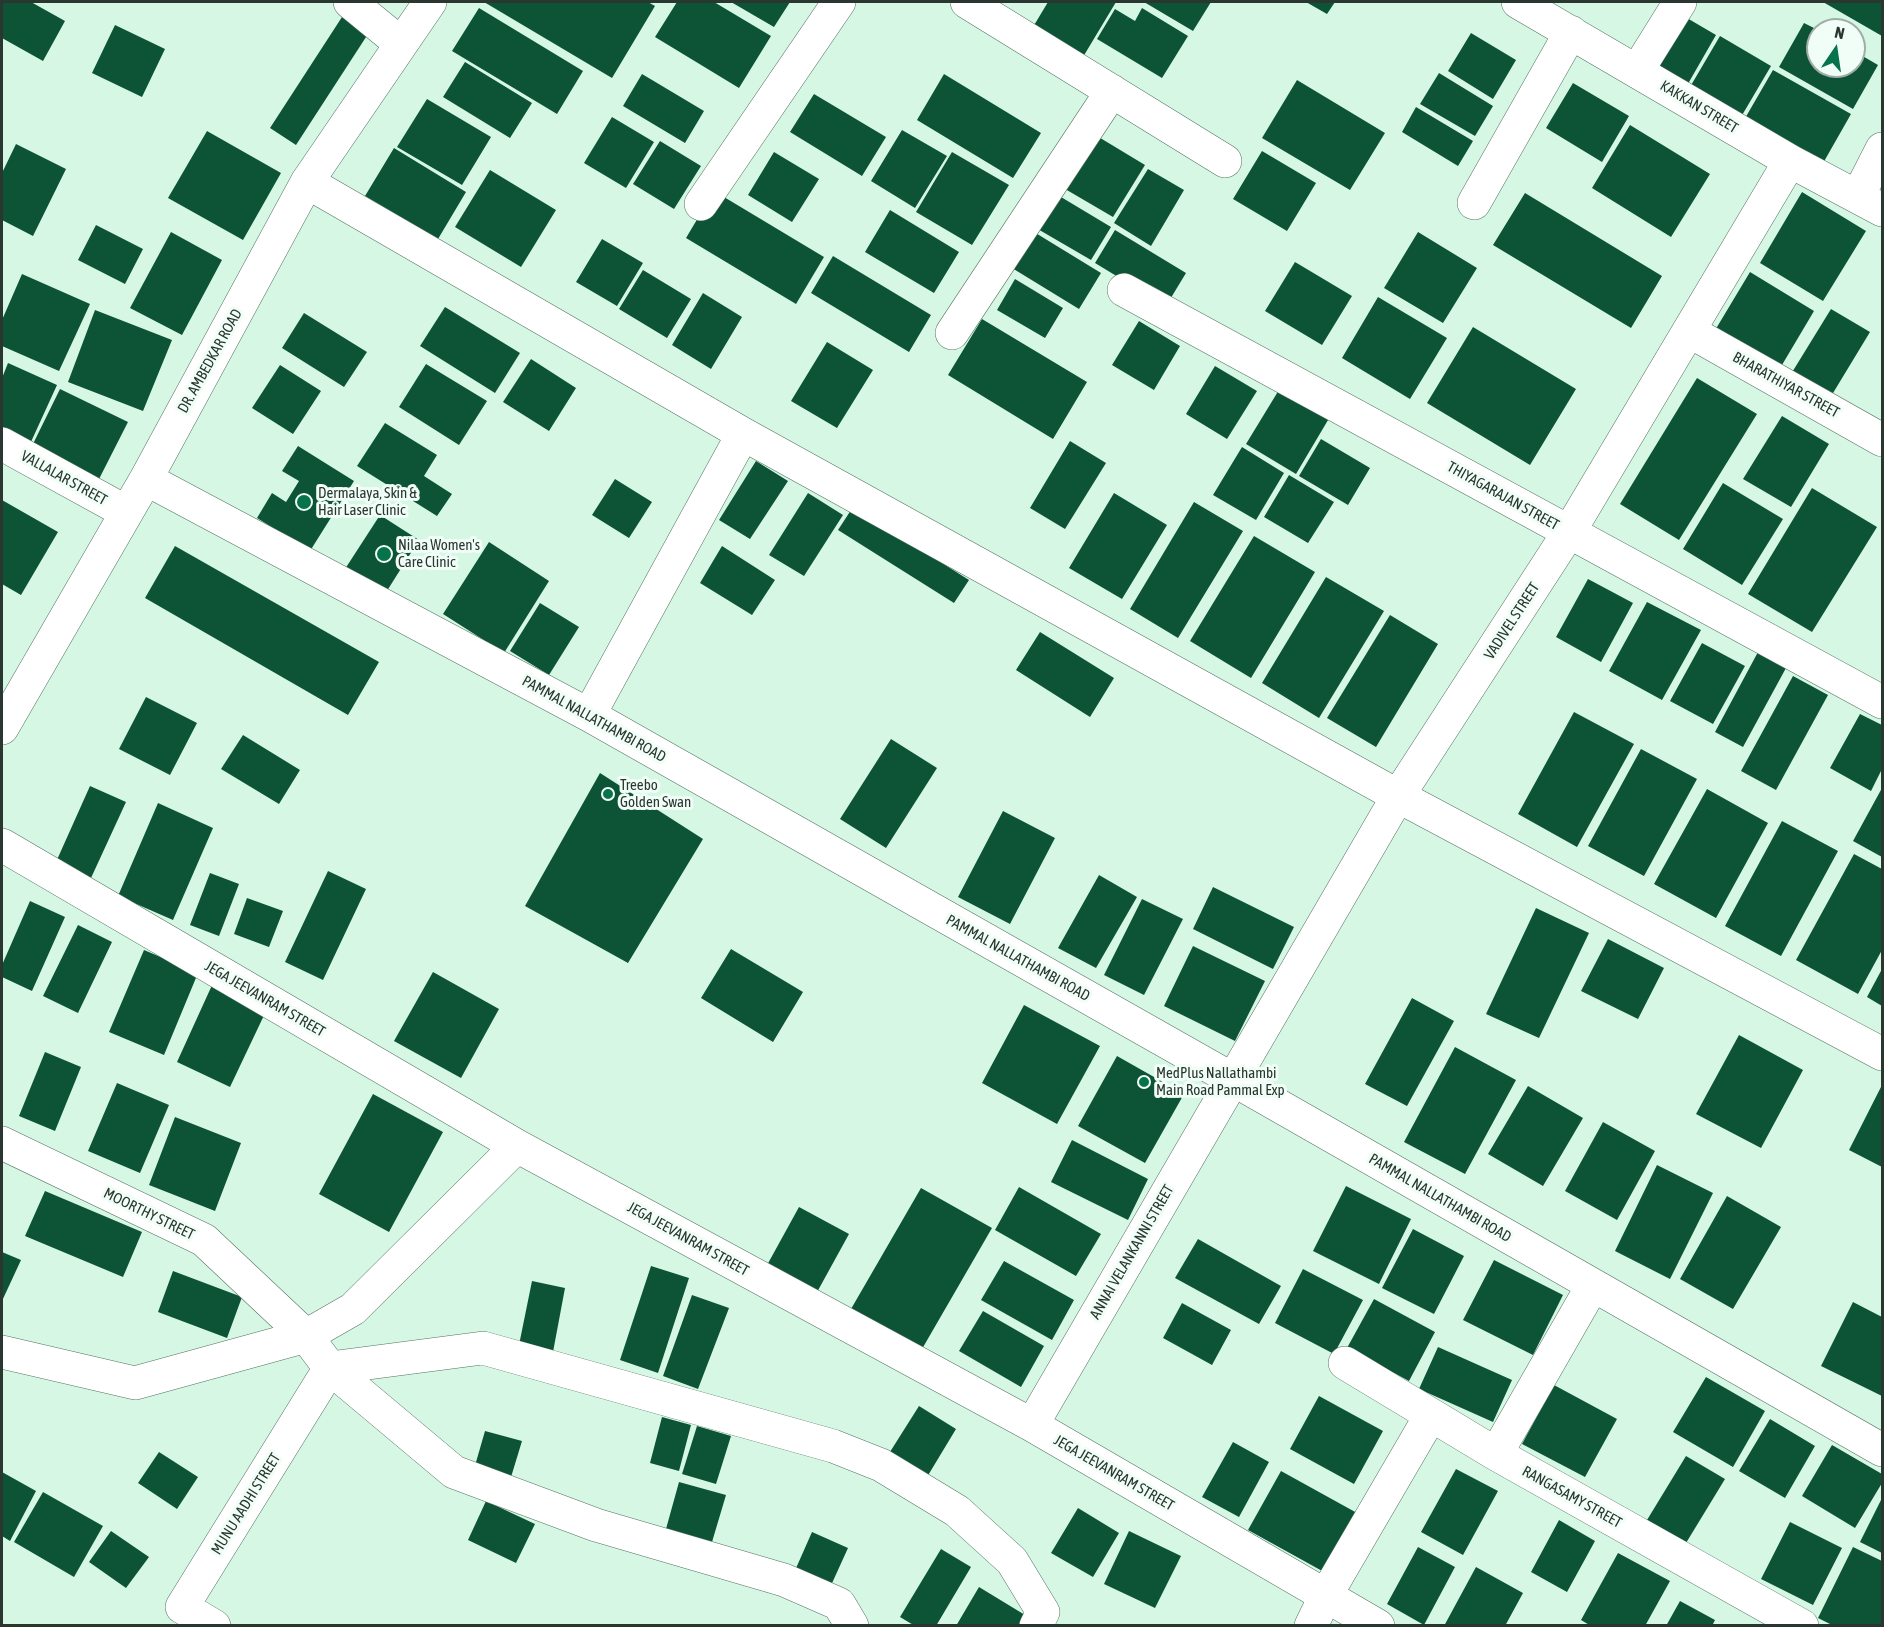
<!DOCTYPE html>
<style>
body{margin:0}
#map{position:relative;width:1884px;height:1627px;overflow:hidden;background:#d5f7e4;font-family:"Asap Condensed",sans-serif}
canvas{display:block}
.frame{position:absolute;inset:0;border:3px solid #2a3730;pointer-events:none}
.north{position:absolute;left:1806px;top:18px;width:60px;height:60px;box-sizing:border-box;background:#f1fef7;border:2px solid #a1aea7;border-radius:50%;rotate:13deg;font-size:16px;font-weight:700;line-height:24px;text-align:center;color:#2a3730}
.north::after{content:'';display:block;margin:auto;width:21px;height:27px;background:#06734b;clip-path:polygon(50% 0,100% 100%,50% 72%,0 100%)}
</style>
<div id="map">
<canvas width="1884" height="1627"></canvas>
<div class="frame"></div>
<div class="north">N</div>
</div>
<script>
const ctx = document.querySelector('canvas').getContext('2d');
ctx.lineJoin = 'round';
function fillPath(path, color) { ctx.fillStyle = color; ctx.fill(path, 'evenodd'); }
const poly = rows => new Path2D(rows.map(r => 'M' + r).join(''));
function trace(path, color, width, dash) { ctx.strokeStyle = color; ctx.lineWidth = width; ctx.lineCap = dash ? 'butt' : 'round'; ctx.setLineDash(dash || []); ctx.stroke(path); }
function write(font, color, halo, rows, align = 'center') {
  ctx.font = font + ' "Asap Condensed",sans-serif'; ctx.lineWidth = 6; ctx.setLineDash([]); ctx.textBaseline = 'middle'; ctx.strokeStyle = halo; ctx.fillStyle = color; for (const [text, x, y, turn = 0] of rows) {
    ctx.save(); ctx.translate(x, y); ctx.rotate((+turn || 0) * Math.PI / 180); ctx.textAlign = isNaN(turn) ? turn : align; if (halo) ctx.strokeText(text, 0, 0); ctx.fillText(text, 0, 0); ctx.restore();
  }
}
const building = poly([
 [2,2,31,2,65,21,43,61,2,38],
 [484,2,648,2,655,6,612,78],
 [677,2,714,2,771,36,739,88,655,37],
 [731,2,790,2,774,27],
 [1048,2,1116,2,1083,57,1033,27],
 [1144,2,1211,2,1193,31],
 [1306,2,1335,2,1327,14],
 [1823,2,1882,2,1882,36],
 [479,8,583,71,557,114,452,51],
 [1142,8,1188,36,1162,78,1097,39,1115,9,1135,21],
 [1675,11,1716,35,1685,89,1643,65],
 [342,17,368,34,296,145,270,128],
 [1804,23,1818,30,1818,66,1854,66,1854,51,1878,65,1853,109,1779,67],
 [115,25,165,49,142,97,92,73],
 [1471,33,1516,60,1493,99,1448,71],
 [1720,36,1771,66,1741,117,1690,87],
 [465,62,532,103,510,138,443,97],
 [1773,70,1851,114,1822,165,1744,120],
 [1439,73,1493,106,1475,136,1420,104],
 [642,74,704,111,685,143,623,106],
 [944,74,1041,133,1013,178,917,120],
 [1297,80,1385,133,1350,190,1262,138],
 [1573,83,1629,116,1602,162,1546,128],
 [814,94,886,137,862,176,790,132],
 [427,99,491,137,462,185,397,147],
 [1416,107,1473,141,1458,166,1402,132],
 [612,117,654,142,626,188,584,163],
 [1630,125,1710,174,1671,237,1592,188],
 [902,130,947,156,915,208,871,181],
 [207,131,281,173,243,240,168,198],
 [1092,133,1145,165,1113,217,1060,186],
 [660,141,701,166,674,209,633,184],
 [16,144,66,169,33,236,2,220,2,173],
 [394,148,466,192,438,239,365,196],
 [1262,151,1316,183,1287,231,1233,199],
 [774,152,819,179,792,222,748,195],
 [952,152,1009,185,972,245,916,212],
 [1148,169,1184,190,1151,246,1114,223],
 [490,170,556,210,521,267,455,227],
 [714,191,824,257,796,304,686,238],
 [1802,192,1866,231,1823,301,1760,263],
 [1525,193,1662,276,1631,328,1493,245],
 [1056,194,1111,227,1091,260,1036,228],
 [890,210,959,252,934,293,865,252],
 [96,225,143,249,125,284,78,260],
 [1115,230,1186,273,1166,306,1095,263],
 [171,232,222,260,182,335,130,308],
 [1034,232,1101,273,1079,309,1012,268],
 [1418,232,1477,268,1443,323,1384,288],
 [602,239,643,263,617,306,576,282],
 [833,256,931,315,909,352,811,293],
 [1295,262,1352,296,1322,345,1265,311],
 [643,270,691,299,667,338,619,309],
 [1750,272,1814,311,1779,370,1714,332],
 [22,274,90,304,59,371,2,346,2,320],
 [1015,279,1063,308,1045,338,997,310],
 [703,293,742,317,711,369,672,345],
 [1378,297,1447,338,1410,399,1342,358],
 [445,307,520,353,495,393,420,346],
 [1831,309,1870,332,1830,398,1791,374],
 [95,310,172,340,143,411,68,382],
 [304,313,367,352,344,387,282,348],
 [982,319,1087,382,1053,439,948,375],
 [1139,321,1180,346,1154,390,1112,365],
 [1473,327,1576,389,1530,465,1427,403],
 [827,342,873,370,837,428,791,401],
 [531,359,576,388,549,431,503,402],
 [8,363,57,385,30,444,2,431,2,378],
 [426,364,487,401,459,445,399,407],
 [280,365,321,391,293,434,252,408],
 [1215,366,1257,391,1227,439,1186,414],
 [1697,378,1757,414,1679,540,1620,504],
 [1285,380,1334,410,1296,474,1246,444],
 [60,389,128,422,98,481,31,448],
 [1782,416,1829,444,1791,507,1743,479],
 [385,423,437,455,424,476,452,494,437,516,357,466],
 [1321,439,1370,468,1348,505,1299,476],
 [1070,441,1106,463,1065,529,1030,508],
 [298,446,354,481,310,551,257,518,272,493,286,502,299,481,282,471],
 [1242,447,1284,473,1256,520,1213,495],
 [756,461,788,481,750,539,719,520],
 [1289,475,1334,502,1308,543,1264,517],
 [615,479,652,502,629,538,592,515],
 [1723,483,1783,519,1742,585,1683,549],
 [1812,488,1877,527,1812,632,1748,594],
 [808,493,843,515,804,576,769,555],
 [1114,493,1167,525,1122,599,1069,568],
 [2,500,58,532,21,595,2,584],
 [1194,502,1243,531,1178,638,1130,609],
 [853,507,969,580,954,603,838,530],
 [380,515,419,540,385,594,345,569],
 [1254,536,1315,572,1251,678,1190,641],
 [489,542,549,581,504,653,443,614],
 [175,546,379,662,348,715,145,598],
 [722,546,775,580,752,615,700,583],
 [1326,577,1384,611,1319,718,1262,683],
 [1588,579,1633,603,1601,662,1556,637],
 [1647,602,1701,630,1662,700,1609,671],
 [540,603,579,627,549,675,510,651],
 [1390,615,1438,644,1376,747,1327,718],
 [1040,632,1114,678,1090,717,1016,670],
 [1702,643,1745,666,1713,724,1670,701],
 [1758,652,1786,668,1743,747,1715,732],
 [1793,676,1828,695,1776,790,1741,771],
 [146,697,197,723,170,775,119,749],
 [1574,712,1634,744,1577,847,1518,814],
 [1860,714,1882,725,1882,769,1871,791,1830,768],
 [243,735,300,770,279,804,221,769],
 [891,739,937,768,886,848,840,819],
 [1641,749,1697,779,1644,876,1588,846],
 [600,773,703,839,628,963,525,906],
 [90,786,126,802,91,878,56,862],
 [1882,788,1882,857,1853,841],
 [1707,789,1768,823,1716,918,1654,884],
 [158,803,213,828,173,920,118,896],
 [1003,811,1055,838,1010,924,958,897],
 [1782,821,1838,851,1781,956,1725,926],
 [1854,854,1882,869,1882,950,1858,994,1796,960],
 [328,871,366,889,323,980,285,962],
 [210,873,239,884,219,936,190,925],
 [1099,875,1137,897,1096,968,1058,948],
 [1213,887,1294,927,1273,969,1193,929],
 [247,898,283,911,269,947,234,934],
 [1142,899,1183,919,1144,995,1104,975],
 [30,901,65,917,32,991,2,977,2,965],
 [1536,908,1589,933,1539,1038,1486,1014],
 [78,925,112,942,78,1013,43,996],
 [1608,939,1664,968,1638,1019,1581,991],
 [1193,946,1265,981,1235,1041,1164,1006],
 [731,949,803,992,773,1042,701,998],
 [144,950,198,973,164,1055,109,1032],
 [1882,969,1882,1006,1867,997],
 [433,972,499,1009,461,1078,394,1041],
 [213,983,267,1009,230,1087,177,1062],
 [1412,998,1454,1021,1407,1106,1365,1084],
 [1024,1005,1100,1046,1057,1124,982,1083],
 [1739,1035,1803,1070,1761,1148,1696,1114],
 [1455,1047,1516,1080,1465,1174,1404,1142],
 [45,1052,81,1067,55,1131,19,1116],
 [1117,1056,1184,1094,1145,1163,1078,1126],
 [117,1083,169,1105,140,1173,88,1151],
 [1882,1085,1882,1167,1849,1150],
 [1528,1086,1583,1118,1543,1186,1488,1154],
 [373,1094,443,1132,389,1232,319,1194],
 [175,1117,241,1143,215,1211,149,1185],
 [1603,1122,1655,1151,1617,1220,1565,1191],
 [1072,1140,1148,1179,1128,1220,1051,1182],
 [1657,1165,1713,1193,1670,1279,1615,1251],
 [1346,1186,1411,1219,1379,1284,1313,1251],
 [1019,1187,1101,1234,1076,1276,995,1230],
 [921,1188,992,1228,922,1349,851,1309],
 [45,1191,142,1232,123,1277,25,1236],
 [1727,1196,1781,1227,1733,1309,1680,1279],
 [799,1207,849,1234,816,1294,766,1267],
 [1413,1229,1464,1256,1434,1314,1382,1288],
 [1198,1239,1281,1286,1259,1324,1175,1278],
 [2,1252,21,1260,2,1301],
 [1494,1260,1563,1295,1533,1355,1463,1320],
 [1004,1261,1074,1300,1052,1340,981,1300],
 [651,1266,689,1278,658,1373,620,1360],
 [1303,1269,1363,1300,1334,1354,1275,1323],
 [173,1271,242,1297,227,1338,158,1312],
 [532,1281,565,1288,553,1352,519,1345],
 [692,1295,729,1308,698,1389,663,1376],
 [1374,1299,1435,1332,1409,1381,1347,1348],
 [1853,1302,1882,1317,1882,1396,1821,1366],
 [1182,1303,1231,1330,1212,1365,1163,1338],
 [983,1311,1044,1346,1021,1387,959,1351],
 [1438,1347,1512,1380,1493,1422,1419,1389],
 [1706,1377,1765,1411,1733,1467,1673,1432],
 [1554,1385,1617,1419,1585,1477,1522,1444],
 [1319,1396,1383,1431,1354,1484,1290,1449],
 [919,1406,956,1429,921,1487,883,1463],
 [662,1417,691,1425,679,1471,650,1463],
 [1770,1419,1815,1446,1785,1498,1739,1471],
 [697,1426,731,1436,716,1484,682,1474],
 [485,1431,522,1441,508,1487,472,1476],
 [1233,1442,1269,1462,1239,1517,1202,1497],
 [1832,1445,1882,1474,1882,1483,1855,1528,1802,1496],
 [159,1452,198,1477,177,1509,138,1483],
 [1686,1456,1725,1479,1686,1543,1647,1520],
 [1456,1469,1498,1491,1463,1555,1421,1532],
 [1281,1471,1357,1513,1324,1572,1248,1530],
 [2,1472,36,1491,10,1541,2,1536],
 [679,1482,726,1495,712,1542,666,1529],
 [43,1492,103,1526,74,1577,14,1542],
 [1882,1498,1882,1553,1860,1542],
 [486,1501,535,1524,516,1563,468,1540],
 [1078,1508,1119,1533,1093,1577,1051,1553],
 [1559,1520,1595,1541,1567,1592,1531,1572],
 [1790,1522,1842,1548,1813,1605,1761,1579],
 [111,1531,149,1557,126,1588,89,1562],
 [1129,1531,1181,1556,1155,1608,1104,1584],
 [812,1532,848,1548,828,1592,793,1575],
 [1418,1547,1455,1567,1424,1625,1387,1604],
 [1853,1547,1882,1561,1882,1626,1834,1626,1818,1618],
 [941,1549,971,1567,936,1626,915,1626,900,1617],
 [1618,1553,1670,1581,1645,1626,1591,1626,1581,1620],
 [1476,1567,1523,1593,1505,1626,1444,1626],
 [979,1587,1025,1615,1019,1626,956,1626],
 [1680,1601,1715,1620,1712,1626,1666,1626]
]);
const minor = poly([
 [350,2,400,43],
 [967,2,1225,161],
 [1518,2,1790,161,1882,210],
 [1637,71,1680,2],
 [307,182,743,434,1398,796,1882,1054],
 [1858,196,1882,149],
 [1474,203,1571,32],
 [701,204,839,2],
 [1124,290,1882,702],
 [1689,331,1882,440],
 [952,333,1112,91],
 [2,444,126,512],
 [146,479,589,715,1232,1079,1882,1450],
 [589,715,743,434],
 [2,728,146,479,307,182,430,2],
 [2,845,517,1146,1032,1425,1378,1626],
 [2,1143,204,1240,306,1336,330,1368,454,1472,596,1525,784,1580,839,1604,852,1626],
 [2,1352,135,1383,306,1336,353,1309,517,1146],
 [1345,1363,1496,1454,1802,1626],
 [330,1368,483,1348,833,1446,881,1465,957,1511,1012,1561,1043,1612,1036,1626],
 [1032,1425,1398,796,1569,532,1790,161],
 [1496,1454,1593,1285],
 [214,1626,182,1607,330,1368],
 [1311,1626,1326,1595,1431,1415]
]);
const markers = [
 [304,502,8,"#06734b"],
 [384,554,8,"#06734b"],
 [608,794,6,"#06734b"],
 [1144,1082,6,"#06734b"]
];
const streetNames = [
 ["KAKKAN STREET",1699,107,31],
 ["DR. AMBEDKAR ROAD",210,361,-61],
 ["BHARATHIYAR STREET",1786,385,29],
 ["VALLALAR STREET",64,478,29],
 ["THIYAGARAJAN STREET",1503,496,29],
 ["VADIVEL STREET",1512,621,-57],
 ["PAMMAL NALLATHAMBI ROAD",594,719,29],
 ["PAMMAL NALLATHAMBI ROAD",1018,958,29],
 ["JEGA JEEVANRAM STREET",265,999,30],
 ["PAMMAL NALLATHAMBI ROAD",1440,1198,30],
 ["MOORTHY STREET",149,1214,26],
 ["JEGA JEEVANRAM STREET",688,1239,29],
 ["ANNAI VELANKANNI STREET",1132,1252,-60],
 ["JEGA JEEVANRAM STREET",1114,1473,30],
 ["RANGASAMY STREET",1572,1497,29],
 ["MUNU AADHI STREET",246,1504,-58]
];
const poiNames = [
 ["Dermalaya, Skin &",318,493],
 ["Hair Laser Clinic",318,510],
 ["Nilaa Women's",398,545],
 ["Care Clinic",398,562],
 ["Treebo",620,785],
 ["Golden Swan",620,802],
 ["MedPlus Nallathambi",1156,1073],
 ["Main Road Pammal Exp",1156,1090]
];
fillPath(building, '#0d5437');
trace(minor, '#557363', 34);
trace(minor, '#fff', 33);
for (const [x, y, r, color] of markers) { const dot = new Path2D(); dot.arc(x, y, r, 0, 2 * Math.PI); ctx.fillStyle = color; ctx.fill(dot); trace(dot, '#f1fef7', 2); }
write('15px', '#2a3730', '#f1fef7', streetNames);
write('15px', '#2a3730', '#f1fef7', poiNames, 'left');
</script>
